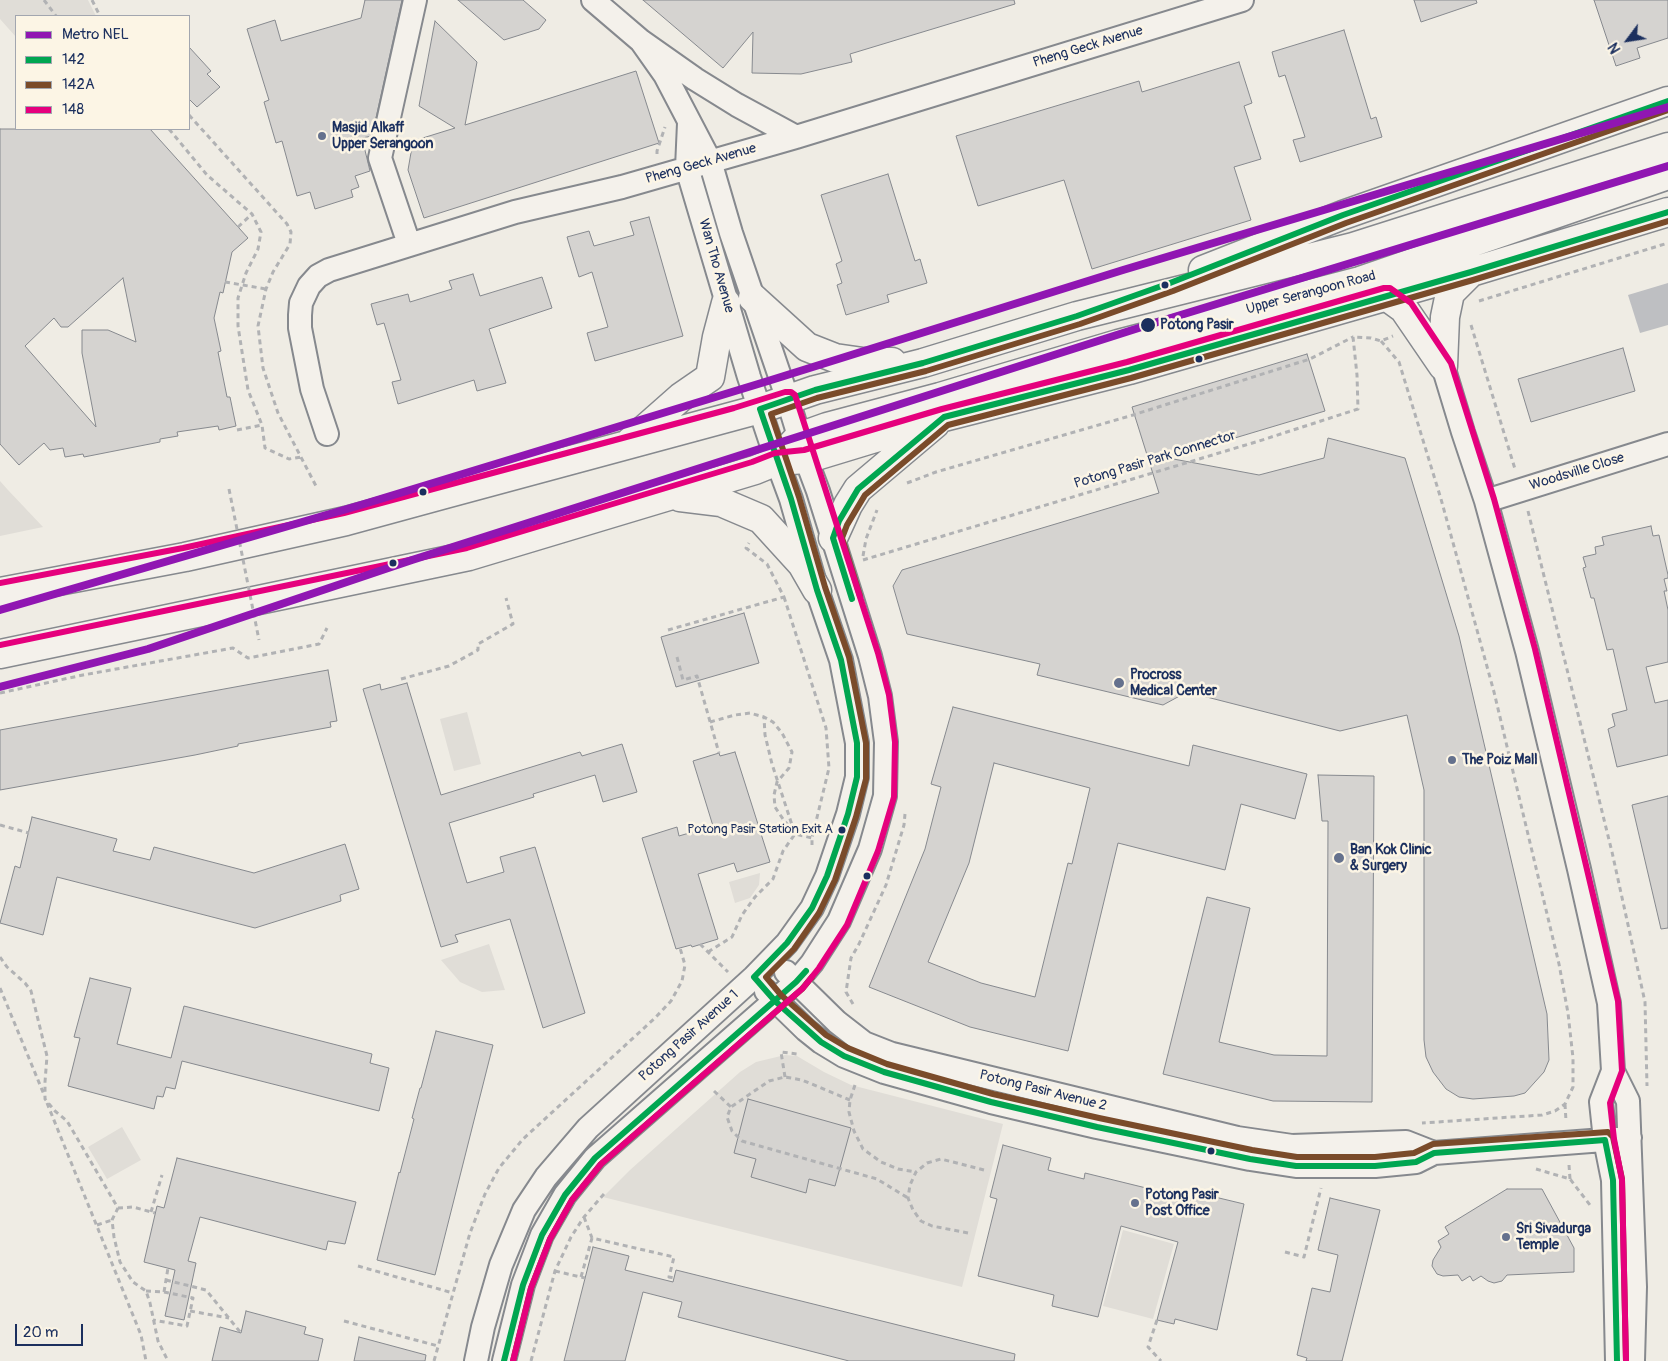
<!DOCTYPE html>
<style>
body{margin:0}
#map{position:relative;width:1668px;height:1361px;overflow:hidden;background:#efece4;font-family:Pangolin,sans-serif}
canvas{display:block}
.legend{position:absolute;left:15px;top:15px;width:175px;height:115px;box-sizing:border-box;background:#fcf5e5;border:1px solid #a2a6af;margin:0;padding:6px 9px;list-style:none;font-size:15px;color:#1b2f5e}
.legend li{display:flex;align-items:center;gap:10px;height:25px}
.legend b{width:25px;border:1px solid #a2a6af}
.north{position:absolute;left:1603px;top:15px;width:50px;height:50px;-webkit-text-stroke:4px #fcf5e5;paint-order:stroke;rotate:239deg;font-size:14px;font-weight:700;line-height:20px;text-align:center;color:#1b2f5e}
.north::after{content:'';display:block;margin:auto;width:18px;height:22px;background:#1b2f5e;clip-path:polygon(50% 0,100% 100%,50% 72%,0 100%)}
.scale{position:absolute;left:15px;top:1324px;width:68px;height:22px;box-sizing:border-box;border:2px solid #1b2f5e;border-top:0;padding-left:6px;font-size:15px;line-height:18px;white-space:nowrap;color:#1b2f5e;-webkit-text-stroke:4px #fcf5e5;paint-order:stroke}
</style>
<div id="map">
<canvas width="1668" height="1361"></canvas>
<ul class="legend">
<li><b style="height:6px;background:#9016b2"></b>Metro NEL</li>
<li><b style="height:6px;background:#00a651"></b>142</li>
<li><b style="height:6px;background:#7a4b2a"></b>142A</li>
<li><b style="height:6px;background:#e5007d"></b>148</li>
</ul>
<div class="north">N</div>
<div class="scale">20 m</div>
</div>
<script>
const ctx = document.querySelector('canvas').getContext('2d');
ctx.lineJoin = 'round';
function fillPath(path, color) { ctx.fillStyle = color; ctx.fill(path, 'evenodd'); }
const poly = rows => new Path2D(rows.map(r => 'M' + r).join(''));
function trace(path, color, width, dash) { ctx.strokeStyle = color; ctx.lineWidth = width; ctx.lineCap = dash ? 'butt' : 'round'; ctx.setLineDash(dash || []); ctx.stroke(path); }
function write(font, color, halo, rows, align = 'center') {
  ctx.font = font + ' Pangolin,sans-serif'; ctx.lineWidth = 5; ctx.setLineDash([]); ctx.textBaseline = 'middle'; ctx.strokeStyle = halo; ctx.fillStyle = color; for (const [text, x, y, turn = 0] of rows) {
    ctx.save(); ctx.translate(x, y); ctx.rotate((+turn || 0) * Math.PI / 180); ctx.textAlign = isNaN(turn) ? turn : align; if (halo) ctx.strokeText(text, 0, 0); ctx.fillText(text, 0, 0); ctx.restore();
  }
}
const green = poly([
 [0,0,88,0,96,16,16,16,16,37,0,19],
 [0,481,8,490,43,527,0,536],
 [467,712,481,764,454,771,440,719],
 [760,873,759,885,750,898,735,903,729,882],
 [489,944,505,990,482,992,460,982,441,960],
 [785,1055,797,1056,824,1072,851,1085,1003,1124,962,1287,603,1197,630,1170,740,1072,756,1062],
 [122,1127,141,1160,107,1179,88,1147],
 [1123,1230,1174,1244,1153,1319,1103,1306]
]);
const water = poly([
 [1668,283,1668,325,1640,333,1628,295]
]);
const building = poly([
 [365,0,402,0,372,136,362,138,370,171,355,176,359,187,351,190,353,197,315,209,310,192,297,196,282,141,276,143,264,102,269,100,247,29,275,20,281,41,361,18,365,0],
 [458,0,523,0,546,20,539,29,504,40,458,0],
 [643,0,1014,0,1015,4,850,54,852,62,801,74,752,73,753,32,723,68,643,0],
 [1414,0,1476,0,1477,3,1421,22,1414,0],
 [1594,0,1668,0,1668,38,1637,48,1640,58,1616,66,1594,0],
 [435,21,477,62,465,125,636,71,659,143,424,218,408,170,413,141,455,128,419,106,435,21],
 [1344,30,1371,119,1376,117,1382,137,1300,162,1293,140,1305,137,1285,75,1279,77,1272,52,1344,30],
 [189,47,211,71,207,74,220,87,197,107,189,99,189,47],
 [1239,62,1252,103,1244,106,1261,159,1234,167,1251,220,1092,269,1064,180,978,206,956,136,1139,81,1142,92,1239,62],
 [0,129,150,129,248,238,232,252,223,293,220,292,214,318,221,351,218,352,227,397,230,397,236,426,219,430,218,426,177,432,178,436,160,439,160,442,84,457,83,454,65,457,63,448,50,450,44,443,19,465,0,444,0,129],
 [123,278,136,342,108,330,82,330,82,353,96,427,25,346,54,318,61,327,68,327,123,278],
 [888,174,915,261,920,259,927,283,887,295,889,302,846,315,837,285,842,283,836,264,842,261,821,195,888,174],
 [649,217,683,336,595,361,587,333,608,327,592,272,579,277,567,237,589,231,594,246,634,235,630,222,649,217],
 [473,274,480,296,542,277,552,308,489,329,506,383,477,391,474,380,398,404,392,382,401,380,384,323,377,325,371,304,408,294,410,302,452,289,449,281,473,274],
 [1623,348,1635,391,1531,422,1518,379,1623,348],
 [1307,354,1325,411,1168,458,1259,475,1324,458,1328,438,1405,458,1459,636,1547,1014,1549,1060,1544,1072,1525,1093,1514,1096,1473,1099,1459,1097,1446,1089,1433,1072,1426,1057,1424,1040,1424,790,1407,715,1340,731,1187,692,1163,705,1037,675,1040,664,907,634,893,586,902,570,1159,493,1132,407,1307,354],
 [1651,526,1653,536,1659,535,1668,575,1668,578,1664,579,1667,591,1664,591,1668,610,1668,662,1646,667,1655,703,1668,700,1668,755,1617,767,1608,729,1615,726,1612,714,1627,710,1613,649,1607,650,1594,598,1591,598,1583,568,1586,567,1583,557,1596,554,1595,547,1604,545,1602,537,1651,526],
 [744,613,759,663,676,687,661,637,744,613],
 [328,670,337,721,330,722,331,727,238,744,238,746,195,755,0,790,0,730,328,670],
 [407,683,441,795,580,752,582,756,622,744,637,792,603,802,595,775,533,794,534,797,449,823,467,883,504,872,500,857,535,847,585,1013,543,1028,510,919,455,935,458,942,441,947,363,689,380,684,381,690,407,683],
 [953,707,1189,766,1193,745,1307,774,1295,819,1241,804,1225,870,1118,843,1068,1051,970,1027,869,987,925,849,941,787,931,784,953,707],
 [994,763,1090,788,1072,864,1068,863,1035,997,981,983,928,962,969,863,994,763],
 [735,752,770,862,737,872,734,863,698,874,718,939,692,947,691,945,676,949,642,838,677,827,679,836,713,826,693,761,719,753,720,756,735,752],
 [1318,775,1374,776,1372,1102,1273,1101,1163,1074,1207,897,1250,908,1219,1042,1274,1055,1327,1056,1328,821,1322,821,1318,775],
 [1668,796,1668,928,1661,929,1632,805,1668,796],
 [32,817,117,839,113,851,150,860,154,847,254,873,345,844,359,889,340,895,341,901,255,928,57,877,43,935,0,923,15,866,20,868,32,817],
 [90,978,131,988,117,1044,171,1058,184,1006,372,1054,370,1063,389,1068,379,1111,182,1061,175,1089,166,1087,163,1097,157,1096,154,1109,68,1086,80,1038,74,1037,90,978],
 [436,1031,493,1045,435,1275,377,1260,399,1172,400,1173,414,1119,412,1118,420,1088,421,1088,436,1031],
 [748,1099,851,1128,835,1186,809,1179,806,1193,751,1177,756,1159,734,1153,748,1099],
 [1003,1145,1051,1158,1048,1170,1084,1179,1085,1173,1191,1199,1194,1192,1244,1204,1217,1330,1175,1319,1174,1324,1157,1320,1178,1242,1121,1226,1098,1317,1052,1306,1054,1295,978,1276,997,1199,990,1197,1003,1145],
 [177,1158,356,1202,345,1244,328,1241,326,1250,200,1217,188,1261,196,1263,184,1320,165,1316,175,1270,144,1262,157,1206,164,1208,177,1158],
 [1507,1189,1542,1189,1574,1248,1574,1272,1507,1275,1502,1281,1494,1283,1488,1281,1481,1276,1473,1281,1470,1276,1462,1281,1458,1275,1443,1276,1437,1274,1432,1266,1433,1260,1441,1247,1438,1241,1449,1234,1445,1227,1507,1189],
 [1330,1198,1380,1210,1342,1361,1306,1361,1307,1358,1297,1355,1312,1288,1330,1292,1338,1255,1318,1250,1330,1198],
 [593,1247,629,1256,625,1270,673,1282,676,1270,1015,1354,1014,1361,849,1361,678,1317,682,1302,643,1292,625,1361,564,1361,593,1247],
 [246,1311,306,1327,304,1334,323,1339,318,1361,212,1361,220,1327,241,1333,246,1311],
 [359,1337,426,1355,425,1361,354,1361,359,1337]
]);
const path = poly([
 [44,0,56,16],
 [92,0,100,16],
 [189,115,287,224,291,232,290,244,273,272,266,289,258,326,263,368,278,413,316,486],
 [169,129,207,175,252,214,261,232,258,249,246,273,238,298,238,326,248,390,262,425,265,448,289,459,301,457],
 [657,154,657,151,665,127],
 [238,227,252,214],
 [225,282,266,289],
 [1479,301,1668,243],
 [1471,325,1515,469],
 [1381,341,1399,362,1441,499,1494,692,1559,964,1568,1013,1573,1058,1573,1087,1565,1104,1555,1111,1542,1115,1422,1123],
 [237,430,262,425],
 [907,483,936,472,1133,415,1310,359,1353,337],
 [1528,511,1612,852,1645,1002,1647,1086],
 [863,556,866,539,877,510],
 [863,560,1259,441,1358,409,1357,375,1353,337,1371,338,1381,341,1393,336],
 [784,597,826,728,829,768,812,838,812,845],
 [668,630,784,597,767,564,746,548,749,543],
 [677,657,683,680,697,676,719,753],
 [401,679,449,666,478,650,478,644,513,624,506,598],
 [0,693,83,675,233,648,248,658,319,644,327,628],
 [710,722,735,715,750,713,764,717,773,722,782,733,792,752,789,768,777,782,774,795,775,807,783,819,795,834,812,838],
 [0,825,29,833],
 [700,944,728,972],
 [708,952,732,937,742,915,755,897,773,879,783,851,795,834,772,764,765,735,764,717],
 [0,957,7,967,25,983,31,991,47,1056,45,1082,45,1099,55,1111,67,1121,118,1208,112,1220,114,1237,120,1262,133,1282,146,1291,150,1303,158,1341,168,1361],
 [0,988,45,1097],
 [853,1004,846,992,851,958,859,944,886,885,904,825,905,814],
 [785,1077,781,1052,797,1054],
 [855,1085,850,1100,849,1112,854,1131,863,1149,881,1162,898,1169,916,1172],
 [714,1091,731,1107],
 [850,1100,802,1080,785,1077,769,1081,731,1107,727,1117,732,1131,742,1141,877,1179,908,1198],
 [47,1103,141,1335,146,1361],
 [1565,1104,1566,1121],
 [1569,1165,1570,1179],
 [1536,1169,1570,1179,1590,1205],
 [118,1208,133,1207,155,1213],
 [151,1212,162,1175],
 [584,1217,592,1238],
 [97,1225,112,1220],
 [968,1233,932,1226,921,1221,913,1210,908,1198,910,1185,916,1172,927,1163,941,1159,984,1170],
 [1285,1252,1304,1257,1321,1188],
 [358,1266,453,1293],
 [555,1271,585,1278],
 [581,1277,592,1238,674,1257,669,1277,674,1278],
 [166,1280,206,1290,241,1333],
 [146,1291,164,1292,193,1298,187,1326,153,1320],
 [164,1292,168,1268],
 [190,1311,229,1318],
 [1157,1320,1148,1347,1161,1361],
 [344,1321,438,1346],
 [434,1361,470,1233,485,1194,499,1168,523,1139,655,1018,671,1001,682,981,685,965,680,948],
 [531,1361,555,1271,571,1237,584,1217,604,1194]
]);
const minor = poly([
 [593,0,641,41,695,79,737,105,796,137],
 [409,244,380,158,415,0],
 [1443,366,1463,432,1486,501,1527,651,1579,869,1609,1003,1613,1071,1601,1102,1605,1140,1613,1180,1617,1361],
 [327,434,312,389,300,328,300,315,301,303,309,286,318,276,329,270,515,212,622,187,796,137,1242,0],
 [1486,501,1668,444],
 [786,972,837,1022,864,1043,892,1054,1237,1138,1292,1146,1406,1142,1434,1153],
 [766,991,806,1030,821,1042,844,1056,884,1072,991,1102,1097,1127,1250,1159,1296,1166,1375,1166,1416,1162,1434,1153,1630,1138],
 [1613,1071,1628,1101,1635,1287,1633,1361],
 [476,1361,483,1327,501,1265,524,1210,546,1177,588,1128,754,977,787,943,812,908,827,876,848,814,857,777,857,743,841,660,817,590,791,499,777,461,749,377,687,168,689,123],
 [504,1361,523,1285,542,1235,565,1195,595,1158,796,982,812,963,839,921,870,849,885,796,886,742,880,696,870,656,818,491,806,459,788,400,731,233,710,161,665,75,641,41]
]);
const major = poly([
 [1203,270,1343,215,1668,101],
 [1386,296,1404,309,1443,366],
 [753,298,807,347,835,358,863,362,892,362],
 [1443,366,1445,317,1450,293,1471,272],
 [630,442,681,397,710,377,717,337,726,303],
 [777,461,806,459,944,417,1129,370,1471,272,1668,212],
 [680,497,721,502,761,519,802,564,817,590],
 [833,538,848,505,858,489,935,424],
 [0,592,185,557,346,521,445,494,760,409,815,390,923,363,1077,316,1353,247,1668,147],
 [0,654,469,556,755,470,777,461,799,437,827,427,940,397,1118,344,1360,281,1668,175]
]);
const pathBridge = poly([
 [229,489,259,640]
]);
const bus1 = poly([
 [852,599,833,538,839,521,858,489,944,417,1129,370,1471,272,1668,212],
 [504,1361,523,1285,542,1235,565,1195,595,1158,796,982,806,971],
 [1617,1361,1613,1180,1605,1140,1434,1153,1416,1162,1375,1166,1296,1166,1250,1159,1097,1127,991,1102,884,1072,844,1056,821,1042,775,1001,754,977,787,943,812,908,827,876,848,814,857,777,857,743,841,660,817,590,791,499,760,409,815,390,923,363,1077,316,1170,283,1343,215,1668,101]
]);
const bus2 = poly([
 [860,596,842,538,847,525,865,495,948,425,1131,378,1473,280,1668,221],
 [513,1361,531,1288,550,1239,572,1200,601,1164,802,989,812,977],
 [1626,1361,1622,1179,1613,1137,1608,1132,1433,1144,1414,1153,1375,1157,1297,1157,1252,1150,1099,1118,993,1094,887,1064,848,1048,826,1035,781,995,766,977,794,949,819,913,835,880,856,817,866,779,866,743,849,657,825,587,799,497,771,414,817,398,926,371,1080,324,1173,291,1346,223,1668,110]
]);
const bus3 = poly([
 [0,583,183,548,344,513,734,408,785,392,791,392,795,395,878,653,889,695,895,742,894,797,878,851,847,925,819,968,803,988,601,1164,572,1200,550,1239,531,1288,513,1361],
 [0,645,467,548,752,462,775,453,804,450,942,409,1127,362,1384,288,1390,288,1411,303,1451,363,1494,499,1535,649,1618,1001,1622,1071,1610,1103,1614,1139,1622,1180,1626,1361]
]);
const metro1 = poly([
 [0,610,364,504,768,381,1123,270,1668,107],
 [0,687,148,649,412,560,1148,325,1668,166]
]);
const markers = [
 [322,136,5,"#65718d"],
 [1165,285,4.5,"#1b2f5e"],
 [1148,325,8,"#1b2f5e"],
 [1199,359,4.5,"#1b2f5e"],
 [423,492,4.5,"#1b2f5e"],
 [393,563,4.5,"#1b2f5e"],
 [1119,683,6,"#65718d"],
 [1452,760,5,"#65718d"],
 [842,830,4.5,"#1b2f5e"],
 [1339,858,6,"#65718d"],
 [867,876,4.5,"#1b2f5e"],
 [1211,1151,4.5,"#1b2f5e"],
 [1135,1203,5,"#65718d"],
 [1506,1237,5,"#65718d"]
];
const busNames = [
 ["Potong Pasir Station Exit A",833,830]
];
const streetNames = [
 ["Pheng Geck Avenue",1088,47,-17],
 ["Pheng Geck Avenue",701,164,-16],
 ["Wan Tho Avenue",716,266,74],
 ["Upper Serangoon Road",1311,293,-15],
 ["Potong Pasir Park Connector",1155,460,-17],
 ["Woodsville Close",1577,472,-17],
 ["Potong Pasir Avenue 1",689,1036,-42],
 ["Potong Pasir Avenue 2",1043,1091,14]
];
const poiNames = [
 ["Masjid Alkaff",332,128],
 ["Upper Serangoon",332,144],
 ["Procross",1130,675],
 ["Medical Center",1130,691],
 ["The Poiz Mall",1462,760],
 ["Ban Kok Clinic",1350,850],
 ["& Surgery",1350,866],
 ["Potong Pasir",1145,1195],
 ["Post Office",1145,1211],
 ["Sri Sivadurga",1516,1229],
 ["Temple",1516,1245]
];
const stopNames = [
 ["Potong Pasir",1160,325]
];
fillPath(green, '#e0ddd7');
fillPath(water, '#bebfc2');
fillPath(building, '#d5d3d0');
trace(building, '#86898e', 1);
trace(minor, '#86898e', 26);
trace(major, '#86898e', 31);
trace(path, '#b1b2b4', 3, [5, 4]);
trace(minor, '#f4f1eb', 22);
trace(major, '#f4f1eb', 28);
trace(pathBridge, '#b1b2b4', 3, [5, 4]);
trace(bus1, '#00a651', 6);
trace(bus2, '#7a4b2a', 6);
trace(bus3, '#e5007d', 6);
trace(metro1, '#9016b2', 8);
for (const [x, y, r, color] of markers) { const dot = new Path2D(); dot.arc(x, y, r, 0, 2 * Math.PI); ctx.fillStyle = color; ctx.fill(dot); trace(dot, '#fcf5e5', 2); }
write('13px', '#1b2f5e', '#fcf5e5', busNames, 'right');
write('14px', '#1b2f5e', '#fcf5e5', streetNames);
write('bold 14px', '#1b2f5e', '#fcf5e5', poiNames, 'left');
write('bold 14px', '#1b2f5e', '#fcf5e5', stopNames, 'left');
</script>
